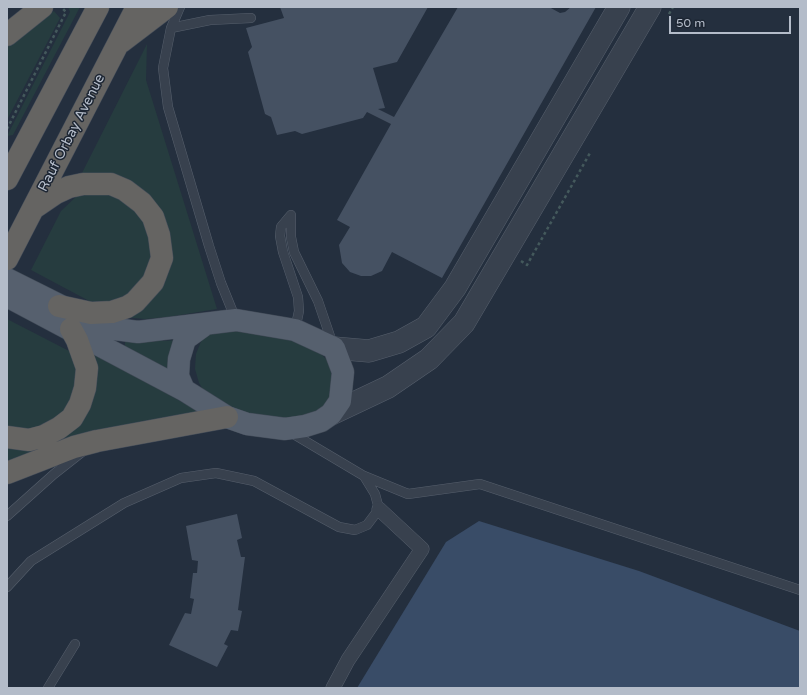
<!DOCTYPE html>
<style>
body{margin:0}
#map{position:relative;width:807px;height:695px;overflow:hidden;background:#242f3e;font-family:"Varela Round",sans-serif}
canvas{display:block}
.frame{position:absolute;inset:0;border:8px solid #b4bcc9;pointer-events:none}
.scale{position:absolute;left:669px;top:16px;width:122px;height:18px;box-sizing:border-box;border:2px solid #b4bcc9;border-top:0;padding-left:5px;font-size:12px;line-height:14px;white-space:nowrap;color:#b4bcc9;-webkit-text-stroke:3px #1d2633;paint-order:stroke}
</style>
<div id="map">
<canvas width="807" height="695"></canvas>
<div class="frame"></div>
<div class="scale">50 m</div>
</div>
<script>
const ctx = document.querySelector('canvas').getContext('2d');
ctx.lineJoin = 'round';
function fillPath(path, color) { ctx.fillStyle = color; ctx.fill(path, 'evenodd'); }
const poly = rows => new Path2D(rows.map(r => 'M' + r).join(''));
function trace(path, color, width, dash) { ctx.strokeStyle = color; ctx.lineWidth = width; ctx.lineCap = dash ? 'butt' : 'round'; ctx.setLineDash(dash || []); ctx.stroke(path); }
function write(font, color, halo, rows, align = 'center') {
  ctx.font = font + ' "Varela Round",sans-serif'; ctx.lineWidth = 3; ctx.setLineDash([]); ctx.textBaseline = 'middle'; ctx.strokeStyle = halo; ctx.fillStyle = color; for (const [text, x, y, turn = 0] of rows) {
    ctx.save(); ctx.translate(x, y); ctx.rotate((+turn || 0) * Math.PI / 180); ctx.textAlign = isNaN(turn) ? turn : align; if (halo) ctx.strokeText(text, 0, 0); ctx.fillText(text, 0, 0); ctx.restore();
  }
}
const green = poly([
 [68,7,80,7,13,135,7,136,70,12],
 [54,11,60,18,7,120,7,45],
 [147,44,146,80,217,309,168,317,145,319,123,317,169,241,109,174,82,173],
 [97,192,116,196,137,210,148,230,152,251,149,271,137,289,120,302,93,303,31,270,61,211,80,193],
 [7,319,73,353,78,368,74,399,54,422,25,432,7,427],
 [224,326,282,334,316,349,328,361,332,375,332,392,326,405,303,419,269,419,219,405,207,396,199,383,195,369,196,354,202,339,211,330],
 [184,340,176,373,125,347,125,342],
 [90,351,202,413,7,465,7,446,53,441]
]);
const water = poly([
 [479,521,639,571,800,631,800,688,357,688,446,542]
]);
const building = poly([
 [280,7,428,7,397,62,373,68,385,108,378,109,394,117,458,7,549,7,560,13,565,12,571,7,596,7,442,278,392,252,382,271,371,276,361,276,350,272,342,263,339,245,350,227,337,220,391,124,367,112,363,118,302,134,295,131,277,135,271,117,265,114,248,52,252,47,246,28,284,18],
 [237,514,242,538,237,540,241,557,245,557,238,610,242,611,238,631,231,630,224,644,228,646,217,667,169,645,185,613,191,614,194,599,190,598,193,573,197,573,198,561,192,560,186,526]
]);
const path = poly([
 [669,14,673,7],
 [7,129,66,12,61,7],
 [521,261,527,265,590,153]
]);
const service = poly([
 [180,7,171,28,163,68,168,107,209,246,221,283,236,320],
 [171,28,210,20,251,18],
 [291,215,291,237,294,252,318,301,333,345],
 [291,215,281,227,280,236,283,252,298,297,299,311,295,330],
 [364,476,408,494,480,484,800,590],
 [7,516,54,474,82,452],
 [7,587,31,561,124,503,181,478,216,473,254,481,339,527,355,530,367,525,379,509,375,494,364,476,290,432],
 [48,688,75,644]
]);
const pedestrian = poly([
 [333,688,348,660,422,549,379,509]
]);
const tertiary = poly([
 [334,348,369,351,399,342,426,327,455,288,619,7],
 [331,414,388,387,429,359,464,323,650,7]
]);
const primary = poly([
 [7,279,89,320,115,329,138,332,236,320,295,330,334,348,343,372,340,401,331,414,321,421,305,426,285,429,247,424,227,417,184,390,7,296],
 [184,390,178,376,179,359,185,339,203,326]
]);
const trunk = poly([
 [7,35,42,7],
 [121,42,167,7],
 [7,179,98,7],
 [34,208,56,193,69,187,83,184,111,184,125,190,142,203,153,217,159,235,162,258,153,282,135,302,127,307,112,312,91,313,59,306],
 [7,259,137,7],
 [7,437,29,440,44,436,59,428,72,418,80,404,85,388,87,368,77,340,71,329],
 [7,473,74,447,97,441,227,417]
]);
const streetNames = [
 ["Rauf Orbay Avenue",72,133,-63]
];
fillPath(green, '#263c3f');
fillPath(water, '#394c67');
fillPath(building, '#455162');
trace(service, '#565f6c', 10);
trace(pedestrian, '#565f6c', 15);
trace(tertiary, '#565f6c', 23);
trace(primary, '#414a57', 23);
trace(trunk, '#434c59', 23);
trace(path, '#44595c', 2.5, [3, 3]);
trace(service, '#38414e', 9);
trace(pedestrian, '#38414e', 14);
trace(tertiary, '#38414e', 22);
trace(primary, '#56606e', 22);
trace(trunk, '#656462', 22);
write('14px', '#b4bcc9', '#1d2633', streetNames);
</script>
